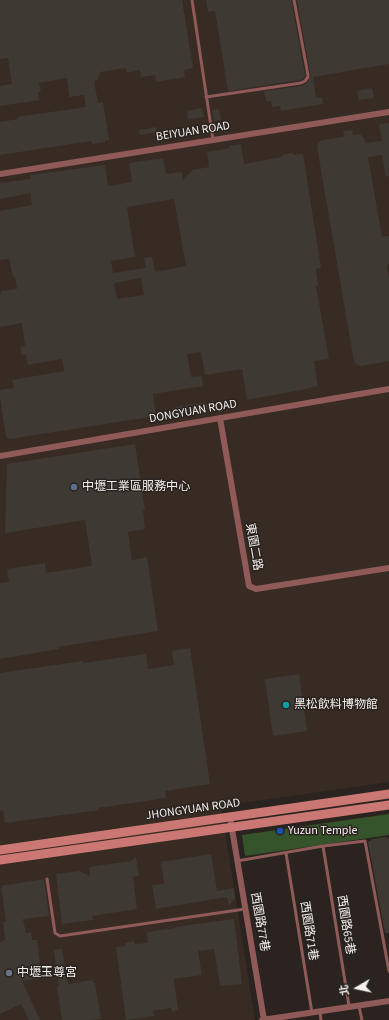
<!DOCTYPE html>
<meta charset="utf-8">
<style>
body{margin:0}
#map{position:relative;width:389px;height:1020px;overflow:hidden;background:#2a231f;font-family:"Source Sans 3","Noto Sans TC",sans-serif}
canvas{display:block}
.north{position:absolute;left:337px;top:968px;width:40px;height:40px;-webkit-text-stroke:3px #2a231f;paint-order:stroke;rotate:261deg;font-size:11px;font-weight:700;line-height:16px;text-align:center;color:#f4f0ed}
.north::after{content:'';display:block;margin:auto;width:14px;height:18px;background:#f4f0ed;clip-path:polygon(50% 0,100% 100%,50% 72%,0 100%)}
</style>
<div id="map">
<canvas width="389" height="1020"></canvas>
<div class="north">北</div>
</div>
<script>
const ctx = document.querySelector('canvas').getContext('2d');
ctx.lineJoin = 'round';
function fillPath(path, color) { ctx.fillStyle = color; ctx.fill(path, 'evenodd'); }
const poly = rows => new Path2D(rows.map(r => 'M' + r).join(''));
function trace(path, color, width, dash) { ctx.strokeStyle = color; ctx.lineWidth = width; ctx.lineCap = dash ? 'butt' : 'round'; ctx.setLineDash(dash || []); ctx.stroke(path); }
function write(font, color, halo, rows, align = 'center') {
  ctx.font = font + ' "Source Sans 3","Noto Sans TC",sans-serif'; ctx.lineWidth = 3; ctx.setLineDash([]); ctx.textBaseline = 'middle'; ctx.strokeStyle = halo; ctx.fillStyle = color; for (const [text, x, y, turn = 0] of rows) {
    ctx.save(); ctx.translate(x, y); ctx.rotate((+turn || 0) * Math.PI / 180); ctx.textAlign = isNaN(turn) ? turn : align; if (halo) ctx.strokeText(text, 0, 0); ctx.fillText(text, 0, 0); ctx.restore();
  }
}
const built = poly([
 [0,0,389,0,389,782,221,806,255,1020,0,1020]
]);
const green = poly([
 [389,814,389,835,245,856,242,835]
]);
const building = poly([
 [0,0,182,0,193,68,184,70,185,77,156,82,155,75,141,77,140,70,127,73,126,68,100,72,98,77,98,80,94,81,98,103,103,102,109,140,105,140,105,142,92,144,91,141,0,155,0,122,18,119,17,117,86,107,84,95,69,97,67,78,39,83,41,92,38,92,40,100,0,106,0,86,12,84,8,58,0,59],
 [206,0,291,0,305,75,303,79,300,80,228,91,215,11,208,12],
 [297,0,389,0,389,64,313,77,316,98,322,97,323,104,281,111,280,106,272,107,271,101,266,101,264,91,302,86,307,83,311,77],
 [372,88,374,98,359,100,357,91],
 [202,108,204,117,188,119,187,111],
 [219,109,221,120,214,121,212,110],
 [389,123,389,176,386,177,382,155,368,157,382,237,389,236,389,264,387,265,389,279,389,361,361,366,357,365,354,362,317,147,319,142,322,140,344,137,343,131,352,130,353,135,359,134,361,135,363,137,366,143,382,141,379,124],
 [156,127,157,132,140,135,139,130],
 [241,144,244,164,282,157,282,155,293,153,293,155,303,154,321,268,316,269,318,286,316,286,329,359,314,361,318,386,311,387,311,388,247,400,242,369,205,375,201,352,187,354,191,377,202,376,203,386,153,394,156,416,10,439,6,437,0,397,0,390,14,388,12,380,64,371,62,359,28,365,26,354,22,355,20,347,25,346,22,323,0,327,0,294,1,294,1,291,17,289,15,277,13,277,9,259,0,260,0,211,32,205,30,193,0,199,0,183,31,179,30,175,105,165,108,186,132,182,129,163,163,158,166,174,182,172,183,180,193,170,209,167,207,152,230,148,229,146],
 [174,199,186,266,155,272,152,257,144,258,146,268,113,273,111,261,135,257,127,207],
 [141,278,144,295,117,299,114,283],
 [206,402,206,404,215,403,215,408,177,414,176,407],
 [135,444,145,510,143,510,145,529,128,532,132,560,147,557,158,631,58,647,59,649,0,659,0,583,9,582,7,569,45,563,46,573,92,566,85,520,5,533,7,464],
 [190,648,210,784,165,791,166,798,98,808,99,810,5,823,3,810,0,811,0,673,83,661,83,663,146,654,148,669,174,665,172,651],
 [299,674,307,731,273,736,265,679],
 [385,837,389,839,389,933,385,933,368,842,373,839],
 [211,854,217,891,234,888,235,898,229,906,227,897,156,909,152,885,164,884,161,862],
 [136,857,139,876,133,877,137,909,92,916,93,920,62,924,56,874,79,871,90,876,89,867,131,861],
 [44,879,49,916,23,919,26,933,31,932,32,940,37,940,42,978,22,981,40,1020,29,1020,21,1004,0,1014,0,942,5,940,3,922,6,922,1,886],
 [234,919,242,984,220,986,214,949,198,951,202,975,174,979,178,1010,172,1012,171,1008,153,1011,154,1016,126,1020,116,947,125,946,125,943,134,941,135,944,148,943,147,932,176,928,175,927],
 [62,949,68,984,93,980,93,983,95,983,101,1019,89,1020,62,1020,57,987,59,987,54,950]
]);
const lane = poly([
 [192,0,213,140],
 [206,97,301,83,305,81,308,77,308,75,294,0],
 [323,846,349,1006],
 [286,853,312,1013],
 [237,861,323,846,365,841,389,971],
 [47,879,55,933,60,936,245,909],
 [359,1006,362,1020],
 [320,1012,321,1020]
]);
const street = poly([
 [0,174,389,112],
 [220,418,249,586,256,589,389,568],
 [0,456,389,389],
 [230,817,264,1020],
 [262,1020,389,1001]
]);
const secondary = poly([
 [0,850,389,794],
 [0,860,389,805]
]);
const markers = [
 [74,487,4,"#5c6f8a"],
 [286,705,4,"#0f9aa8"],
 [280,831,4,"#1a4fb4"],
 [9,973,4,"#6b7280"]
];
const streetNames = [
 ["BEIYUAN ROAD",193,132,-9],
 ["DONGYUAN ROAD",193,412,-10],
 ["東園二路",253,547,80],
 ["JHONGYUAN ROAD",193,810,-8],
 ["西園路77巷",259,922,80],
 ["西園路65巷",345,925,81],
 ["西園路71巷",308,931,81]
];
const poiNames = [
 ["中壢工業區服務中心",82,487],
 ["黑松飲料博物館",294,705],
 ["Yuzun Temple",288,831],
 ["中壢玉尊宮",17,973]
];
fillPath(built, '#372b24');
fillPath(green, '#36542b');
fillPath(building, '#3f3934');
trace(lane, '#8f5a57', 3);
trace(street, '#8f5a57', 6);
trace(secondary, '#cb7773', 9);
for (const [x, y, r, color] of markers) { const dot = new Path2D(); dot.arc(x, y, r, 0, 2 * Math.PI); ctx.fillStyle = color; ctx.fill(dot); trace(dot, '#2a231f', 1.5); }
write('12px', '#f4f0ed', '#2a231f', streetNames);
write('12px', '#f4f0ed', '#2a231f', poiNames, 'left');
</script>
